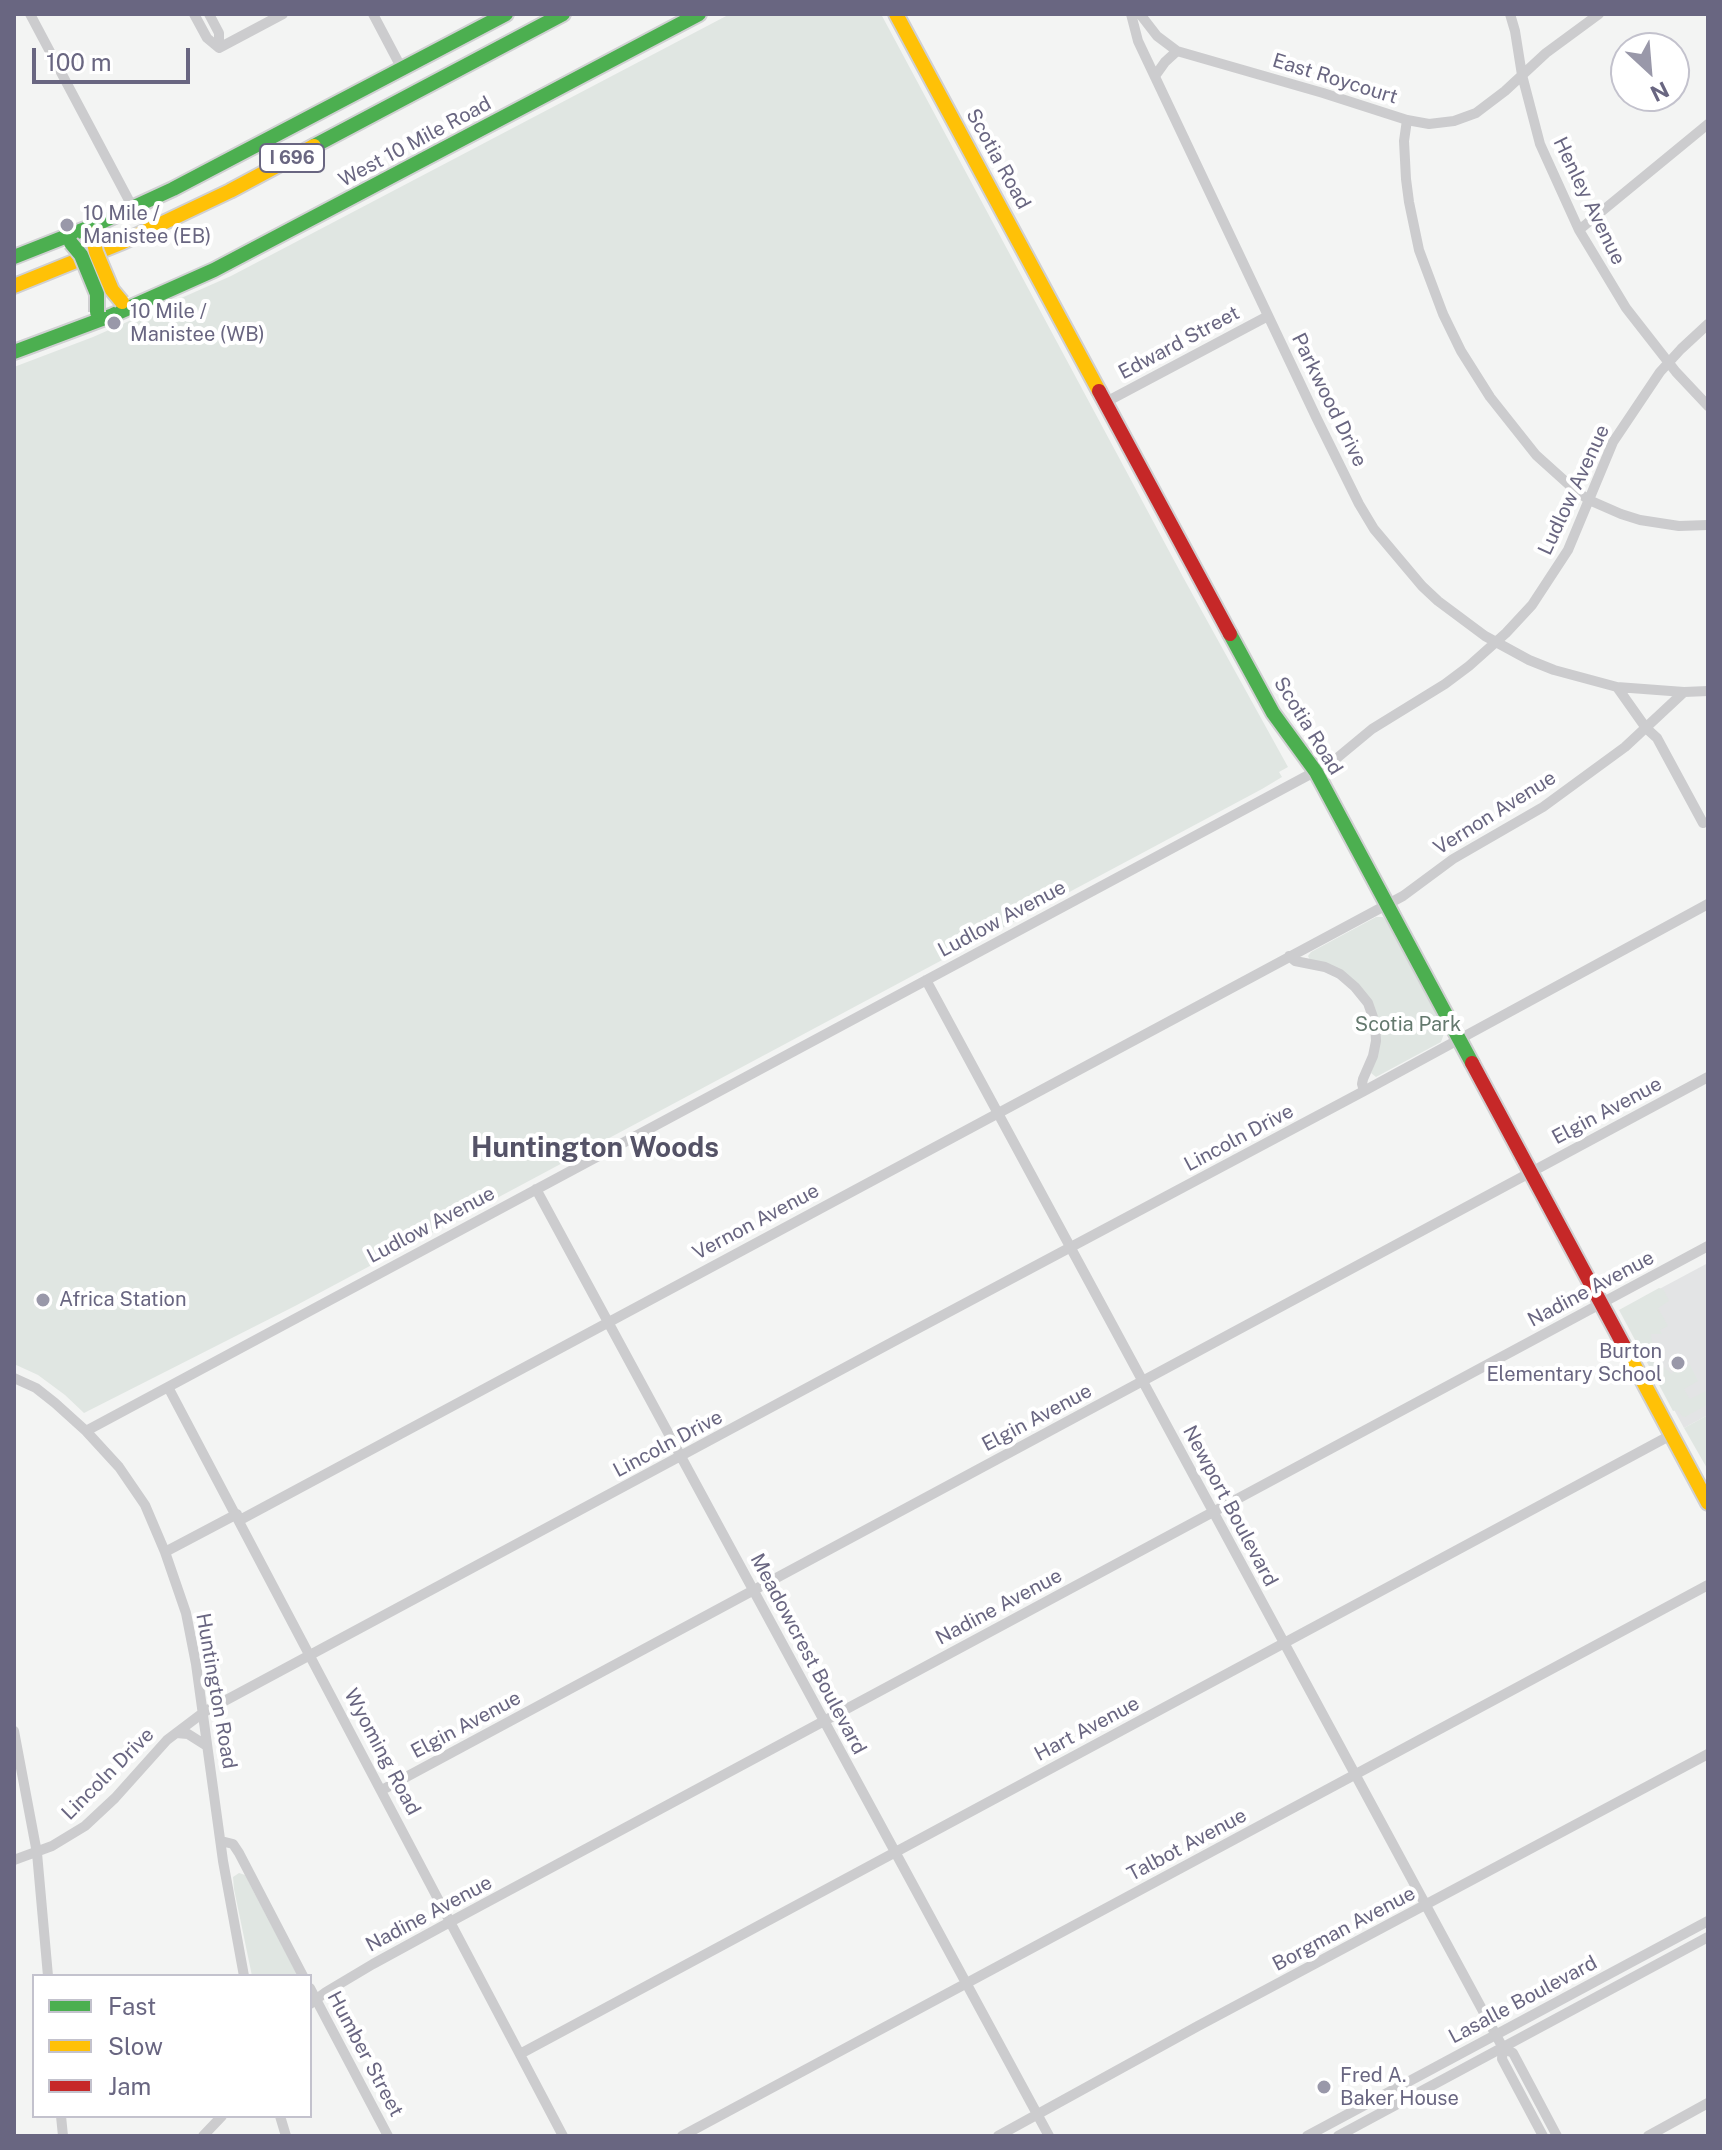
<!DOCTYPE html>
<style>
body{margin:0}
#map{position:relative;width:1722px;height:2150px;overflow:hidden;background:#f3f4f3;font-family:"Public Sans",sans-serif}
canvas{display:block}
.frame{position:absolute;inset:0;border:16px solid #696681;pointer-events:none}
.legend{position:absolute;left:32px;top:1974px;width:280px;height:144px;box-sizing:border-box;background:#fff;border:2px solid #c3c2cd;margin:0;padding:10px 14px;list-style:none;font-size:24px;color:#696681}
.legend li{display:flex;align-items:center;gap:16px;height:40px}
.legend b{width:40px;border:2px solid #c3c2cd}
.north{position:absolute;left:1610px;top:32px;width:80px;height:80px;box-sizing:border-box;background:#fff;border:2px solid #c3c2cd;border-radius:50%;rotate:154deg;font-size:22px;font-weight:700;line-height:32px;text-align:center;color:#696681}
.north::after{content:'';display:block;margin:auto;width:28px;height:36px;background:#9998a9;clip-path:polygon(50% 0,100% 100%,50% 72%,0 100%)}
.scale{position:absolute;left:32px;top:48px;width:158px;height:36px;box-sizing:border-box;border:4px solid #696681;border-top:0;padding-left:10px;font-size:24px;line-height:28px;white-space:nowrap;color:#696681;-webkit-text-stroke:6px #fff;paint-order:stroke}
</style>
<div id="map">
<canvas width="1722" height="2150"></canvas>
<div class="frame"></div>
<ul class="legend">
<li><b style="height:10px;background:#4caf50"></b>Fast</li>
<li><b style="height:10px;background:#ffc107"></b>Slow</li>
<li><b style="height:10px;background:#c62828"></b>Jam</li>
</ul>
<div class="north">N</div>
<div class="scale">100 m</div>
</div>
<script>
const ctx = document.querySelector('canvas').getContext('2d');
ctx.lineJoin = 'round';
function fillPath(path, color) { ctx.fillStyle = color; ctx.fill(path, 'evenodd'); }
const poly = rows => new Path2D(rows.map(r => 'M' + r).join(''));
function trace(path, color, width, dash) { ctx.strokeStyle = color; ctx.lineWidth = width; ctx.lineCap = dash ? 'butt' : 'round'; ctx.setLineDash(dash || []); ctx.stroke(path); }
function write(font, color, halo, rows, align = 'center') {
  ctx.font = font + ' "Public Sans",sans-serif'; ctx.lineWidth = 8; ctx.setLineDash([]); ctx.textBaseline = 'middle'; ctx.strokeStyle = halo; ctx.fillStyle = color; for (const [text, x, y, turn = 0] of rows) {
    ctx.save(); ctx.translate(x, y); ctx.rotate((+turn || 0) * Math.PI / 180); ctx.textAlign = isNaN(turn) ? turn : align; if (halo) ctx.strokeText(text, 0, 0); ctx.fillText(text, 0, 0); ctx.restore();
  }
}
const built = poly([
 [1708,1263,1708,1415,1684,1428,1620,1310]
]);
const green = poly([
 [730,14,881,14,1183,577,1288,767,1279,772,1282,777,1262,789,295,1306,84,1413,65,1395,38,1375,14,1364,14,367,93,337,231,276],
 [1376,917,1383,917,1386,921,1445,1031,1441,1042,1376,1077,1371,1073,1377,1054,1370,1000,1310,960,1308,956,1311,952],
 [1659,1288,1664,1290,1669,1301,1658,1308,1668,1326,1660,1330,1662,1334,1651,1334,1654,1355,1662,1366,1672,1374,1676,1366,1679,1365,1681,1369,1690,1365,1698,1381,1684,1389,1690,1399,1708,1390,1708,1404,1685,1417,1682,1416,1678,1410,1673,1411,1619,1310],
 [1708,1415,1708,1470,1684,1428],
 [239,1873,245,1875,298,1976,252,1976,234,1889,233,1877]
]);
const street = poly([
 [30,14,133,208],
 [194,14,207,38,219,48],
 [209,14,219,33,219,48],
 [373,14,402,69],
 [1131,14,1138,41,1317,419,1359,504,1374,529,1422,586,1438,601,1485,636,1529,660,1554,670,1617,687,1646,728,1657,738,1703,823],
 [1140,14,1157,36,1177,51,1323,93,1407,120,1429,124,1454,121,1476,113,1505,91,1546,53,1599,14],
 [1510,14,1515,31,1522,75,1540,144,1579,230,1626,308,1676,372,1708,406],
 [219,48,283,14],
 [1155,76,1165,62,1177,51],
 [1407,120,1404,141,1406,179,1409,202,1419,250,1443,314,1461,351,1490,397,1536,455,1576,491,1589,500,1621,514,1640,520,1679,526,1708,525],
 [1579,230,1708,124],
 [1106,402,1268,316],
 [1617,687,1684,692],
 [1289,956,1295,961,1325,967,1340,974,1355,987,1368,1003,1375,1023,1376,1041,1373,1056,1363,1079,1362,1084,1364,1091],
 [926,980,1503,2048],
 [536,1189,1049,2136],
 [14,1378,36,1388,55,1403,86,1431,119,1467,145,1505,165,1552,186,1613,196,1664,223,1861,244,1976],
 [168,1387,563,2136],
 [86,1431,1331,763,1372,729,1445,684,1469,666,1506,633,1532,605,1568,550,1613,442,1660,372,1681,349,1708,324],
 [240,1520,1403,896,1453,859,1543,807,1625,747,1684,692,1708,691],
 [165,1552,237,1514],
 [14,1731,37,1853,48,1976],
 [176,1733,188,1734,207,1746],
 [382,1790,1708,1077],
 [221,1841,233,1844,239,1853,303,1976],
 [14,1860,52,1846,85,1826,115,1798,167,1740,204,1712,900,1338,1364,1091,1708,904],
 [310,1988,388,2136],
 [310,2004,326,1992,373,1964,450,1922,1708,1246],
 [520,2054,1671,1435],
 [61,2116,63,2136],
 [280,2116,286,2136],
 [203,2136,222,2116],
 [682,2136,1708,1585],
 [998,2136,1198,2026,1708,1754],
 [1307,2136,1708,1921],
 [1338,2136,1708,1937],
 [1543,2136,1502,2059,1503,2048,1513,2053,1557,2136],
 [1648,2136,1708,2103]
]);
const fast = poly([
 [314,146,563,14],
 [14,257,95,225,173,189,506,14],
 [14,352,113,315,214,270,699,14],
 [1230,634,1273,713,1316,772,1472,1063]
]);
const slow = poly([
 [896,14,1099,391],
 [14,286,123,242,230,191,314,146],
 [1624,1346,1708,1503]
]);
const jam = poly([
 [1099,391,1230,634],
 [1472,1063,1624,1346]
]);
const fastBridge = poly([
 [71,243,81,255,97,294,97,312]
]);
const slowBridge = poly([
 [97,232,94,243,96,252,112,290,122,302]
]);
const markers = [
 [67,225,8,"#9998a9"],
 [114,323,8,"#9998a9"],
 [43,1300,8,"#9998a9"],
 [1678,1363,8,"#9998a9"],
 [1324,2087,8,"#9998a9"]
];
const shields = [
 [292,158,64]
];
const shieldNames = [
 ["I 696",292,158]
];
const streetNames = [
 ["East Roycourt",1335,79,17],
 ["West 10 Mile Road",415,142,-28],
 ["Scotia Road",998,159,61],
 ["Henley Avenue",1589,201,64],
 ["Edward Street",1179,343,-28],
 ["Parkwood Drive",1329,400,64],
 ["Ludlow Avenue",1574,490,-65],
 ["Scotia Road",1308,726,58],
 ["Vernon Avenue",1495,813,-32],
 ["Ludlow Avenue",1002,919,-28],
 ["Elgin Avenue",1607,1111,-28],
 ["Lincoln Drive",1239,1138,-28],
 ["Vernon Avenue",756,1222,-28],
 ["Ludlow Avenue",431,1225,-28],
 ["Nadine Avenue",1591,1289,-28],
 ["Elgin Avenue",1037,1418,-28],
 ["Lincoln Drive",668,1444,-28],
 ["Newport Boulevard",1230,1506,62],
 ["Nadine Avenue",999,1607,-28],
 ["Meadowcrest Boulevard",808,1654,62],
 ["Huntington Road",216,1691,80],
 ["Elgin Avenue",466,1725,-28],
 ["Hart Avenue",1087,1729,-28],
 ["Wyoming Road",382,1752,62],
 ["Lincoln Drive",108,1774,-45],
 ["Talbot Avenue",1187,1845,-28],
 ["Nadine Avenue",429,1914,-28],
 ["Borgman Avenue",1344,1929,-28],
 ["Lasalle Boulevard",1523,2000,-28],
 ["Humber Street",365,2054,62]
];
const poiNames = [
 ["10 Mile /",83,214],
 ["Manistee (EB)",83,237],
 ["10 Mile /",130,312],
 ["Manistee (WB)",130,335],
 ["Africa Station",59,1300],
 ["Burton",1662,1352,"right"],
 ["Elementary School",1662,1375,"right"],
 ["Fred A.",1340,2076],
 ["Baker House",1340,2099]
];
const parkNames = [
 ["Scotia Park",1408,1025]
];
const districtNames = [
 ["Huntington Woods",595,1148]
];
fillPath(built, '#e3e4e5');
fillPath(green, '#e0e6e2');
trace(fast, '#d0d0d2', 18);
trace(slow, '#d0d0d2', 18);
trace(jam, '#d0d0d2', 18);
trace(street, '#ccccce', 10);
trace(fast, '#4caf50', 14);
trace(slow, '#ffc107', 14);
trace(jam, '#c62828', 14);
trace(fastBridge, '#d0d0d2', 18, []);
trace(slowBridge, '#d0d0d2', 18, []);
trace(fastBridge, '#4caf50', 14);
trace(slowBridge, '#ffc107', 14);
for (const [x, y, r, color] of markers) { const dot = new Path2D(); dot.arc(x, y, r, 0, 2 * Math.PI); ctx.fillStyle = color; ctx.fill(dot); trace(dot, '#fff', 3); }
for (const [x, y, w] of shields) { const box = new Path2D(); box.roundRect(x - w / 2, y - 14, w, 28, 6); ctx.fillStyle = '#fff'; ctx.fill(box); trace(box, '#696681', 2); }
write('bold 18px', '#696681', null, shieldNames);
write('20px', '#696681', '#fff', streetNames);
write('20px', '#696681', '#fff', poiNames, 'left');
write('20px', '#64796e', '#fff', parkNames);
write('bold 28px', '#555367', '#fff', districtNames);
</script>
